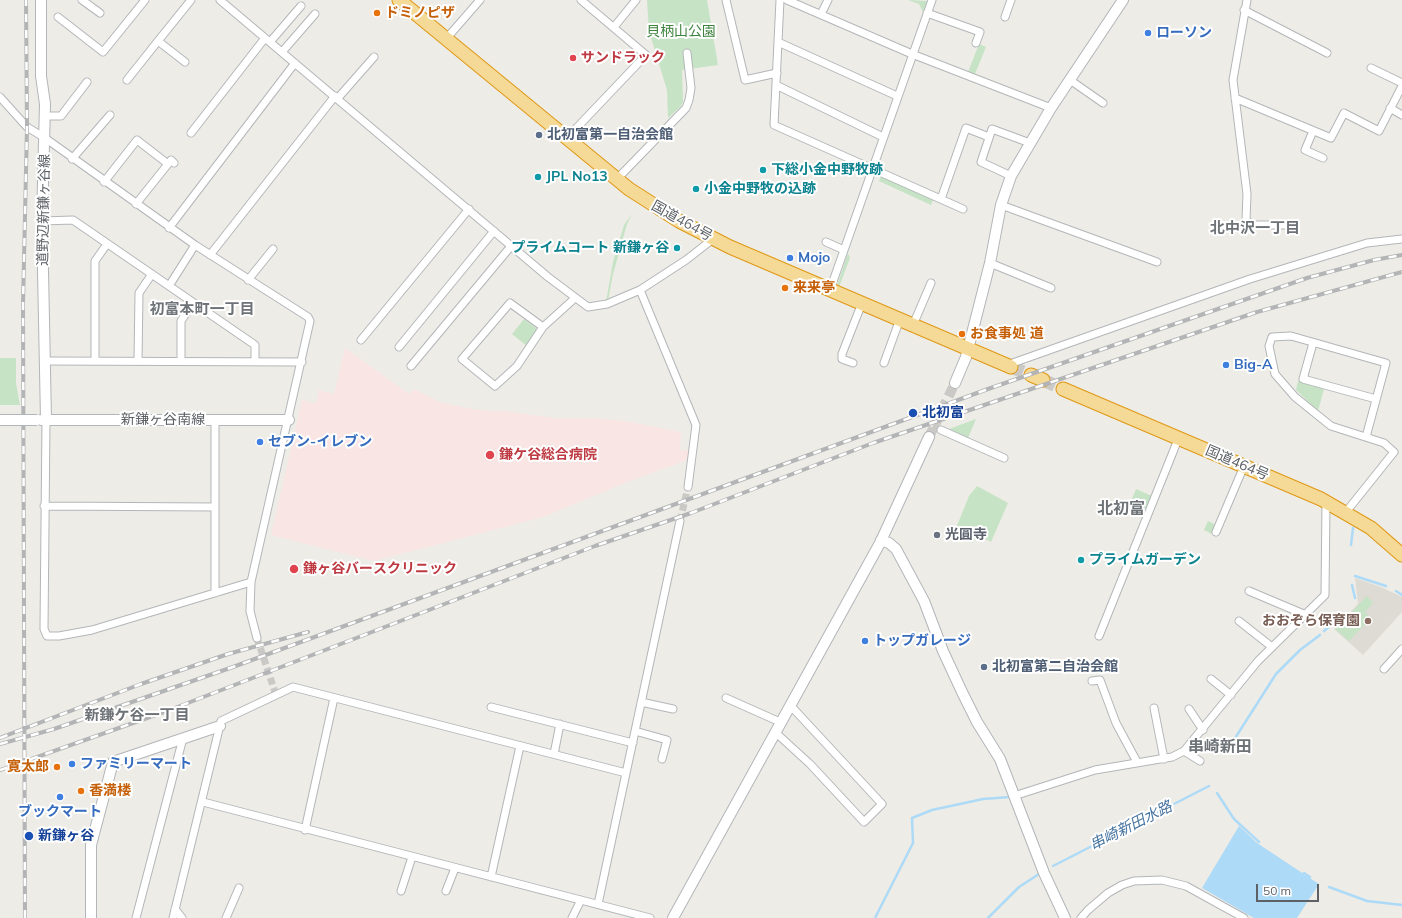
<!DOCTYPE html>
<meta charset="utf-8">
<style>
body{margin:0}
#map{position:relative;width:1402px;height:918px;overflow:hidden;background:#eeece6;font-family:Mulish,sans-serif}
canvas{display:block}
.scale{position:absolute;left:1256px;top:884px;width:63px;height:18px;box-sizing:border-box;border:2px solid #5d6165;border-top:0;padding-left:5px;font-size:12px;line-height:14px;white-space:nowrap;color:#5d6165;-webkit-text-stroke:3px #fff;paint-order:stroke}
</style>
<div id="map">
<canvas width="1402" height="918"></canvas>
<div class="scale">50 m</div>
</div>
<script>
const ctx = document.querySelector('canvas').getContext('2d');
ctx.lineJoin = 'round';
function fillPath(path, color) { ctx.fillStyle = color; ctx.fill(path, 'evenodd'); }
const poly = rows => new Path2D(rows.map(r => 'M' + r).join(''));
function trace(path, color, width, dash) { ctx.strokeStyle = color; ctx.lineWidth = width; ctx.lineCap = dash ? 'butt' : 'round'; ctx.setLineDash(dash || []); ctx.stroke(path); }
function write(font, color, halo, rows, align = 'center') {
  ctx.font = font + ' Mulish,"Noto Sans JP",sans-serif'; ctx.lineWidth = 4; ctx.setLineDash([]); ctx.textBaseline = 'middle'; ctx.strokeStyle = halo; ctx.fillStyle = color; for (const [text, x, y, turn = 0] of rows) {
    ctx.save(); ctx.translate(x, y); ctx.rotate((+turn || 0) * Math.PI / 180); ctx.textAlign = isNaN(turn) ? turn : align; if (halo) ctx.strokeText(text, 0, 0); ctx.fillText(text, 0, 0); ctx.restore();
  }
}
const education = poly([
 [1355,578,1381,587,1402,597,1402,612,1363,655,1334,629,1358,604]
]);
const medical = poly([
 [345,348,409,394,414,389,439,402,472,409,492,411,505,411,554,418,596,418,625,421,681,432,680,450,691,450,690,459,627,482,543,517,374,561,271,535,302,400,316,404,319,390,334,394]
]);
const green = poly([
 [647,0,707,0,718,65,682,70,683,102,680,107,668,118,667,90,649,31],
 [908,0,927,1,923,12,919,4],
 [979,44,986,47,975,74,968,72],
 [881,176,933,200,931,205,879,181],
 [632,214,627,224,613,274,608,301,606,302,613,262,624,225],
 [848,253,850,258,839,287,837,286],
 [524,319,536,328,536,331,527,346,512,334],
 [0,358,16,358,16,383,20,405,0,405],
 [1298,381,1324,389,1318,411,1296,390],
 [976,419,968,438,949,429],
 [977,486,1008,503,991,542,978,535,972,543,954,533,969,496],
 [1136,489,1152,496,1147,508,1143,509,1130,504],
 [1208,521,1216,525,1212,534,1204,530],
 [1367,596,1373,603,1365,612,1371,618,1349,641,1335,629]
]);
const water = poly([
 [1239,826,1257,843,1319,884,1297,918,1254,918,1202,888]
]);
const stream = poly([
 [1351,545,1353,528],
 [1355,576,1386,586],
 [1352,585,1355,598],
 [1396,591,1402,595],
 [1324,631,1337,620],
 [1230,746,1276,674,1300,650,1320,635],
 [1217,793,1234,819,1259,842],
 [1053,866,1209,786],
 [1304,873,1310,877],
 [1329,887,1367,901,1402,905],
 [875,918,913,843,912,818,932,810,983,799,1010,797],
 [988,918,1019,887,1039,874]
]);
const streetTunnel = poly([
 [933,426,941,430],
 [680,521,688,487],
 [257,638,276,695]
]);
const secondaryTunnel = poly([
 [929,437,955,383]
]);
const highwayTunnel = poly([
 [1011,367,1031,375],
 [1043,380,1063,389]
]);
const street = poly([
 [82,0,100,13],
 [220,0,548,277,588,307,607,304,640,290,686,260,713,239],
 [726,0,745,80,777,73],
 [780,0,774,125,963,209],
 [787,0,912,54,1051,108],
 [1247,0,1233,80,1247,194,1246,220,1252,225,1284,225],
 [1244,10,1327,53],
 [927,13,980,32,976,43],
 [821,14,828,0],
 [58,17,103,52,145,0],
 [1005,17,1011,0],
 [614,27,636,0],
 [446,39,480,0],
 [270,42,301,6],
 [778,42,897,96],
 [282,52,315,14],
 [185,62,158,41,191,0],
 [1371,68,1402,83],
 [127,80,158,41],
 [1070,80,1103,103],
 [776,85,883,137],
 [0,97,27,127,45,138,195,245,308,317,310,321,251,582,250,611,257,638],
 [338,98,374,57],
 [1235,98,1331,138,1344,113,1379,131,1402,86],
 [1390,108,1402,115],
 [45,116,61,116,87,82],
 [1313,131,1305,150,1323,158],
 [191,133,265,38],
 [567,138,646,55,581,0],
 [72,159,110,115],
 [168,164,171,160,174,163],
 [1011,176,981,162,992,129,1030,143],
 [617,179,686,108,689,100,691,88,687,53],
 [104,182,137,140,168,164,136,204],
 [941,199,966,128,989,137],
 [1001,205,1157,262],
 [42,221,73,220,255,345,255,362],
 [169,228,295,63],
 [826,242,844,250],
 [210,255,335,96],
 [990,263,1051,288],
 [248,280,273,249],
 [169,286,195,245],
 [640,290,696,425,688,487],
 [830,290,932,0],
 [913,325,931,283],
 [543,327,510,303,462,359,495,386,517,366,543,327,575,298],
 [361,340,469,209],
 [1313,343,1303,379,1376,399],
 [399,347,494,231],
 [45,361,302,362],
 [95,361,95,261,107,244],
 [138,361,139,293,152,274],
 [181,361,181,321,193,303],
 [853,363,842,359,842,354,862,303],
 [884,363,900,319],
 [1007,365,1250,279,1367,243,1402,239],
 [411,366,512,245],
 [46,420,44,629,47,636,59,636,92,630,251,582],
 [215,420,215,593],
 [941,430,1004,458],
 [44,506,215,507],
 [1346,512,1394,452,1384,443,1331,426,1295,397,1275,374,1269,346,1272,337,1291,336,1386,363,1366,437],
 [1216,532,1244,466],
 [1249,591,1306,615],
 [1239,621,1272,647],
 [1099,636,1179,437],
 [1384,669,1402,649],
 [1211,679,1231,695],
 [1092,681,1100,680,1116,723,1137,762],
 [726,698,780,722],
 [641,702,673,709],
 [491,707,633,743],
 [1154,708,1164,759],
 [1189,709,1203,730],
 [635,731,667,740,662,759],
 [775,732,810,764,864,822,882,804,790,705],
 [1184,751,1200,761],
 [554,754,560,724],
 [1014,796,1095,770,1172,757,1184,751,1258,661,1325,595,1326,502],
 [203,802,650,918],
 [305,830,334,698],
 [491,877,520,746],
 [401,891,412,857],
 [446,891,455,868],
 [598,904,680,521],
 [175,909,182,918],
 [136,918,183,738],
 [173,918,221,721,293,687,626,773],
 [226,918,239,888],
 [572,918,581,900],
 [1081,918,1088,910,1108,893,1122,885,1134,881,1162,880,1186,886,1244,918]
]);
const secondary = poly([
 [41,0,41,76,45,104,42,221,46,420],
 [955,383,966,357,990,263,1001,205,1011,176,1051,108,1123,0],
 [0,420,22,420],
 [41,420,289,420],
 [881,540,889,543,896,549,924,601,943,651,962,692,977,722,1000,759,1044,873,1065,918],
 [91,918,91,845,113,762,220,726],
 [673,918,880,543,929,437]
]);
const highway = poly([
 [399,0,629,189,679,221,730,247,1011,367],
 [1031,375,1043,380],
 [1063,389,1321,499,1371,528,1402,555]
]);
const rail = poly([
 [0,738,141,684,228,654,308,632],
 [0,744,54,729,233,667,988,389,1307,278,1374,260,1402,255],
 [0,770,167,711,595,546,691,513,873,443,1257,312,1402,272],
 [25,918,23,304,27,127,26,0]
]);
const secondaryBridge = poly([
 [22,420,37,420]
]);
const markers = [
 [377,13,4,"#e8710a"],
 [1148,33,4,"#3f7fe0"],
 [573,58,4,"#e0444e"],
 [539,135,4,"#5c6f8a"],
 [763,170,4,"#0f9aa8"],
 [538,177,4,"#0f9aa8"],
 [696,189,4,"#0f9aa8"],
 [677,248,4,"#0f9aa8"],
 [790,258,4,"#3f7fe0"],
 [785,288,4,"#e8710a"],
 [962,334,4,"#e8710a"],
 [1226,365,4,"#3f7fe0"],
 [913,413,5,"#1a4fb4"],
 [260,442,4,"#3f7fe0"],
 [490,455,5,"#e0444e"],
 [937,535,4,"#6b7280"],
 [1081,560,4,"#0f9aa8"],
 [294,569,5,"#e0444e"],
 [1368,621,4,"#8d6e63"],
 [865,641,4,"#3f7fe0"],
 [984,667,4,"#5c6f8a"],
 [72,764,4,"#3f7fe0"],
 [57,767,4,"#e8710a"],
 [81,791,4,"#e8710a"],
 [60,797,4,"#3f7fe0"],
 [29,836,5,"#1a4fb4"]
];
const foodNames = [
 ["ドミノピザ",385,13],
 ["来来亭",793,288],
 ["お食事処 道",970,334],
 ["寛太郎",49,767,"right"],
 ["香満楼",89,791]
];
const parkNames = [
 ["貝柄山公園",681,32]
];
const shopNames = [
 ["ローソン",1156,33],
 ["Mojo",798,258],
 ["Big-A",1234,365],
 ["セブン-イレブン",268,442],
 ["トップガレージ",873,641],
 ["ファミリーマート",80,764],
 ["ブックマート",60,812,"center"]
];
const healthNames = [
 ["サンドラック",581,58],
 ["鎌ケ谷総合病院",499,455],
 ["鎌ヶ谷バースクリニック",303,569]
];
const serviceNames = [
 ["北初富第一自治会館",547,135],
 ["北初富第二自治会館",992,667]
];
const cultureNames = [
 ["下総小金中野牧跡",771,170],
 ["JPL No13",546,177],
 ["小金中野牧の込跡",704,189],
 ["プライムコート 新鎌ヶ谷",669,248,"right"],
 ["プライムガーデン",1089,560]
];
const streetNames = [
 ["道野辺新鎌ヶ谷線",44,210,-89],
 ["国道464号",682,221,29],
 ["新鎌ヶ谷南線",163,420],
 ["国道464号",1237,463,23]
];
const transitNames = [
 ["北初富",922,413],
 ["新鎌ヶ谷",38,836]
];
const worshipNames = [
 ["光圓寺",945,535]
];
const educationNames = [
 ["おおぞら保育園",1360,621]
];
const neighbourhoodNames = [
 ["北中沢一丁目",1255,228],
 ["初富本町一丁目",202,309],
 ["新鎌ケ谷一丁目",137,715]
];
const waterNames = [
 ["串崎新田水路",1131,826,-27]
];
const quarterNames = [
 ["北初富",1121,509],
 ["串崎新田",1220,747]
];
fillPath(education, '#dedbd4');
fillPath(medical, '#f9e5e4');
fillPath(green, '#c6e3c5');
fillPath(water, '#addaf7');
trace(stream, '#addaf7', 2.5);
trace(streetTunnel, '#cac9c6', 7, [7, 3.5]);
trace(secondaryTunnel, '#cac9c6', 10, [10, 5]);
trace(highwayTunnel, '#cac9c6', 13, [13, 6]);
trace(street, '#b3b6b9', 9);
trace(secondary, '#b2b5b9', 12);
trace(highway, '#df9815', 15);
trace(street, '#fff', 7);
trace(secondary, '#fff', 10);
trace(highway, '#f4d997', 13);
trace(rail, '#b3b4b5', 4);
trace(rail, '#fff', 2.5, [8]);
trace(secondaryBridge, '#b2b5b9', 12, []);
trace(secondaryBridge, '#fff', 10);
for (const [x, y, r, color] of markers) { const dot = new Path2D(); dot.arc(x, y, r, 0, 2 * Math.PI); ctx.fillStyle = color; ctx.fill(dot); trace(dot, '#fff', 1.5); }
write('bold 14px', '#c56008', '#fff', foodNames, 'left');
write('14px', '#3e833e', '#fff', parkNames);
write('bold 14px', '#366cbe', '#fff', shopNames, 'left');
write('bold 14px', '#be3a42', '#fff', healthNames, 'left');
write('bold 14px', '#4e5e75', '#fff', serviceNames, 'left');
write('bold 14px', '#0d838f', '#fff', cultureNames, 'left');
write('14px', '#5d6165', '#fff', streetNames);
write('bold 14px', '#164399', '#fff', transitNames, 'left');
write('bold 14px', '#5b616d', '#fff', worshipNames, 'left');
write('bold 14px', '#785e54', '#fff', educationNames, 'right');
write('bold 15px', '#6e7377', '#fff', neighbourhoodNames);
write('italic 15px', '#4775a0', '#fff', waterNames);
write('bold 16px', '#6e7377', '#fff', quarterNames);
</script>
